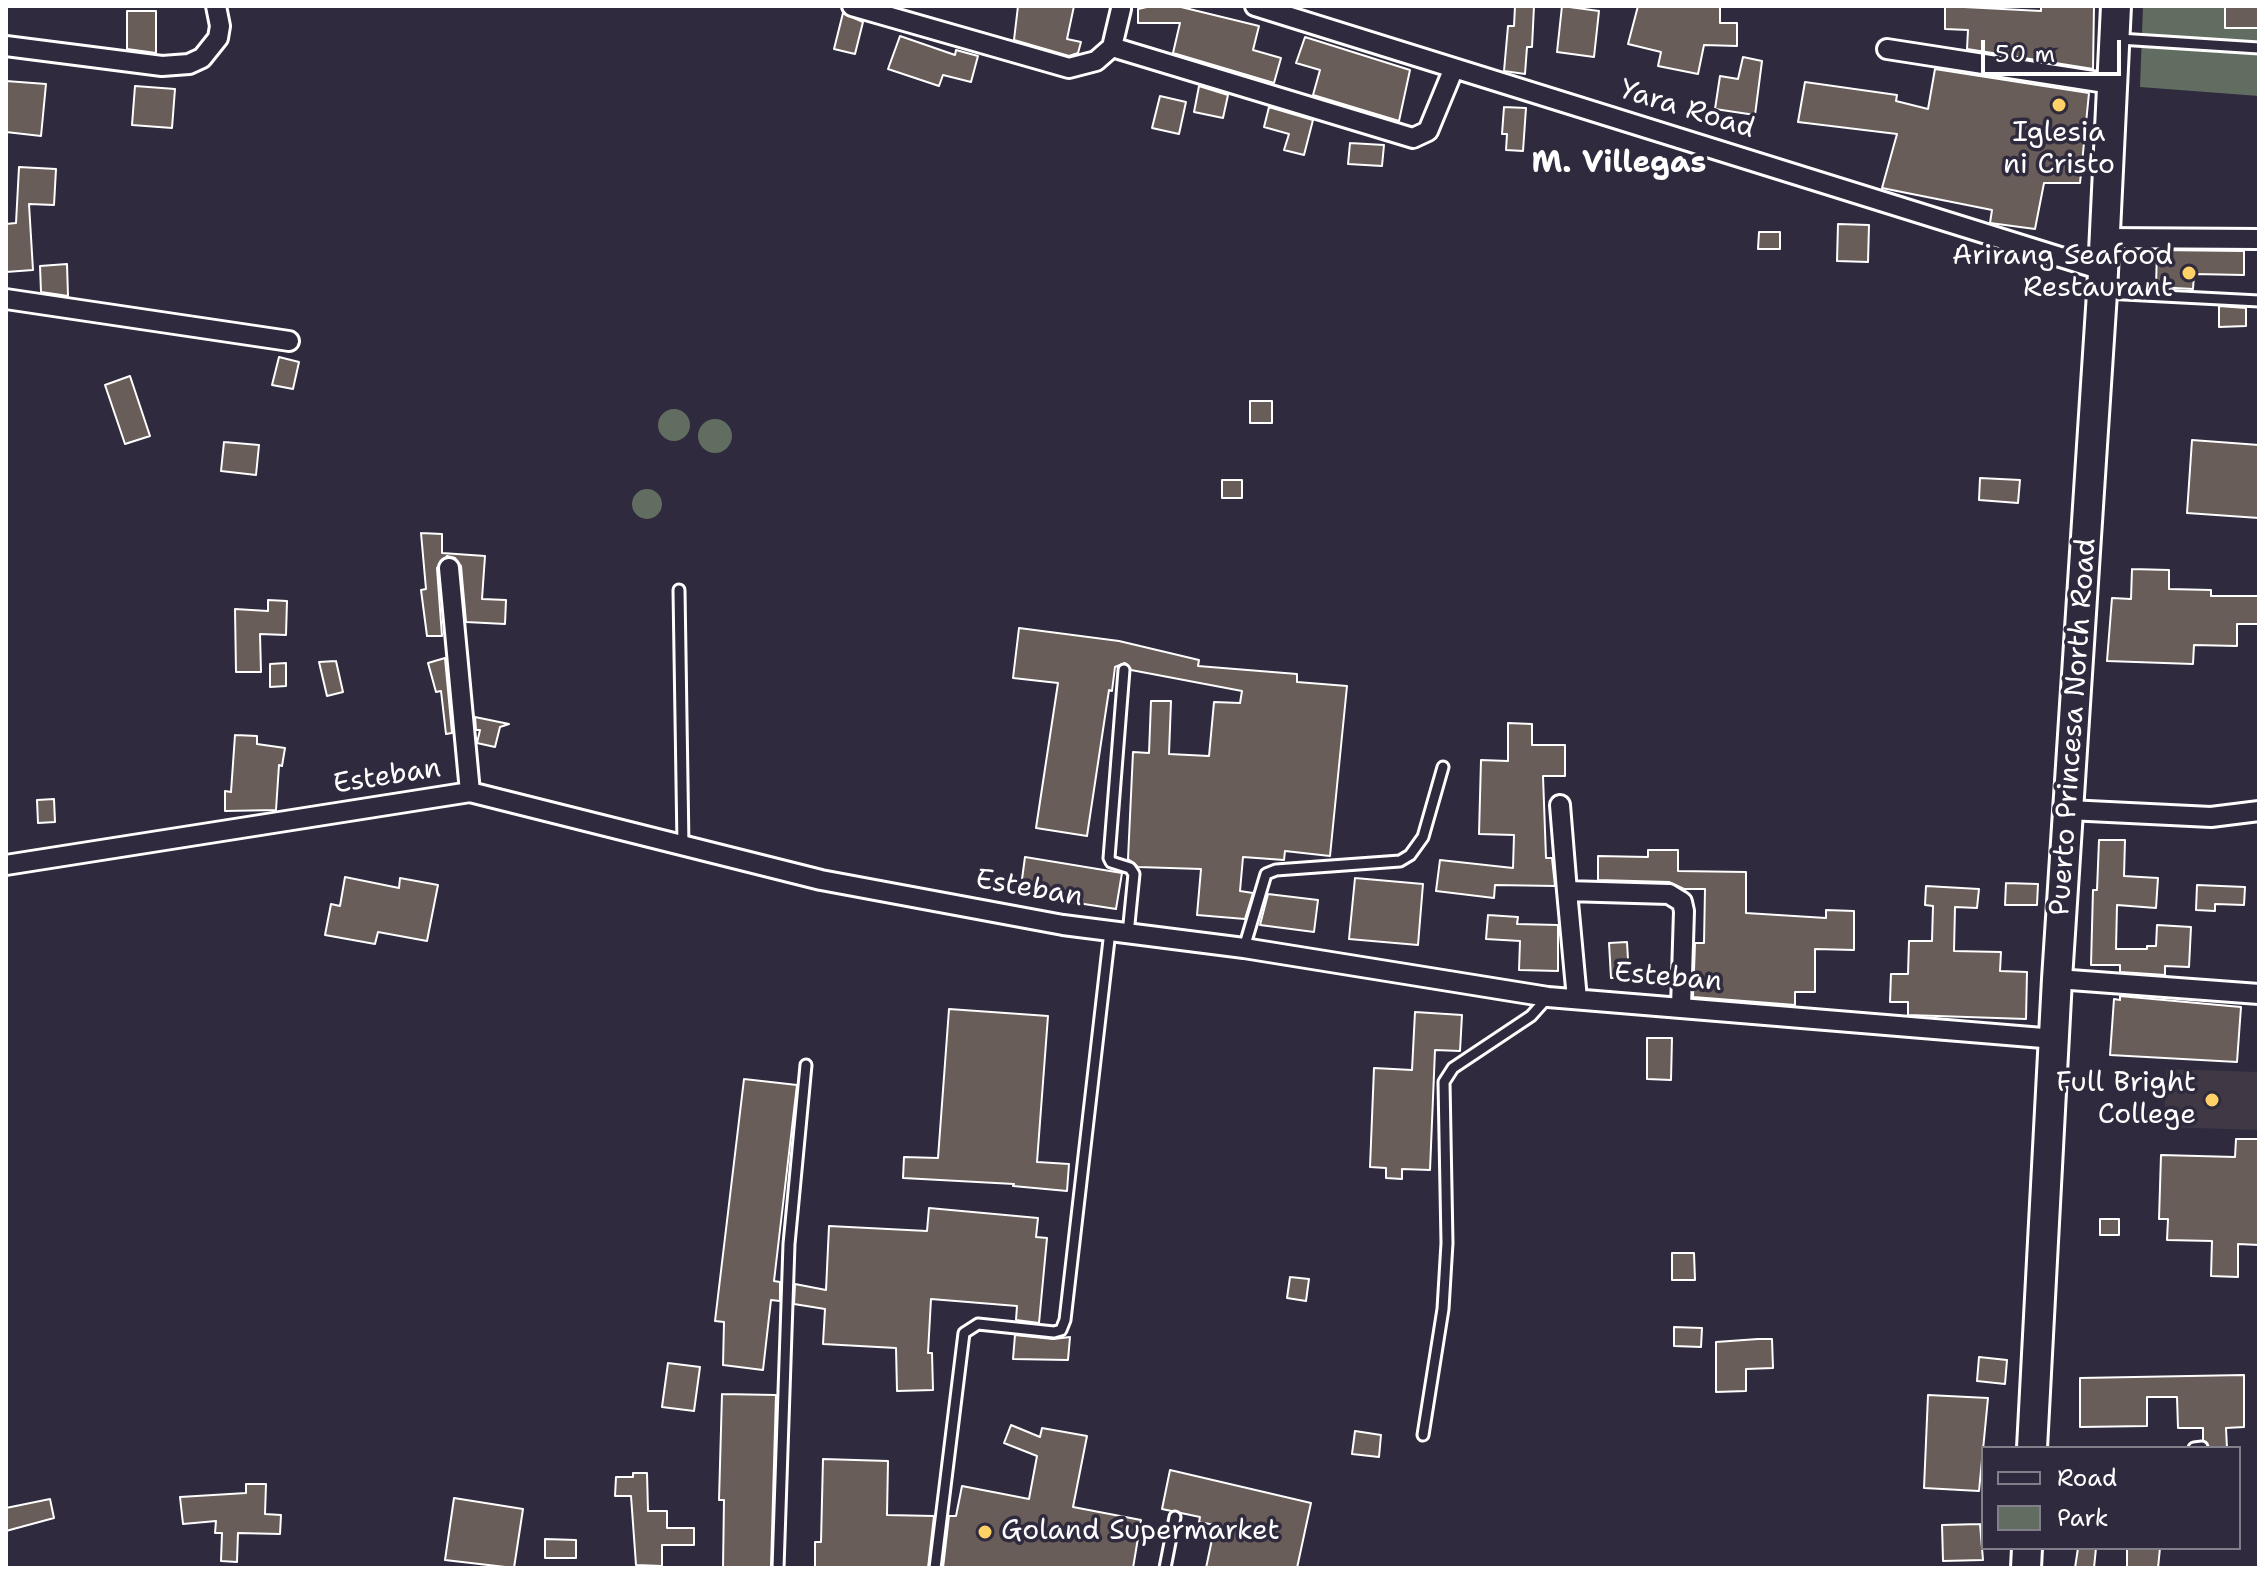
<!DOCTYPE html>
<style>
body{margin:0}
#map{position:relative;width:2265px;height:1574px;overflow:hidden;background:#2f2a3d;font-family:"Shantell Sans",sans-serif}
canvas{display:block}
.frame{position:absolute;inset:0;border:8px solid #fff;pointer-events:none}
.legend{position:absolute;left:1981px;top:1446px;width:260px;height:104px;box-sizing:border-box;background:#2f2a3d;border:2px solid #827f8b;margin:0;padding:10px 14px;list-style:none;font-size:24px;color:#fff}
.legend li{display:flex;align-items:center;gap:16px;height:40px}
.legend b{width:40px;border:2px solid #827f8b}
.scale{position:absolute;left:1981px;top:40px;width:140px;height:36px;box-sizing:border-box;border:4px solid #fff;border-top:0;padding-left:10px;font-size:24px;line-height:28px;white-space:nowrap;color:#fff;-webkit-text-stroke:6px #2f2a3d;paint-order:stroke}
</style>
<div id="map">
<canvas width="2265" height="1574"></canvas>
<div class="frame"></div>
<ul class="legend">
<li><b style="height:10px;background:#2f2a3d"></b>Road</li>
<li><b style="height:22px;background:#626d61"></b>Park</li>
</ul>
<div class="scale">50 m</div>
</div>
<script>
const ctx = document.querySelector('canvas').getContext('2d');
ctx.lineJoin = 'round';
function fillPath(path, color) { ctx.fillStyle = color; ctx.fill(path, 'evenodd'); }
const poly = rows => new Path2D(rows.map(r => 'M' + r).join(''));
function trace(path, color, width, dash) { ctx.strokeStyle = color; ctx.lineWidth = width; ctx.lineCap = dash ? 'butt' : 'round'; ctx.setLineDash(dash || []); ctx.stroke(path); }
function write(font, color, halo, rows, align = 'center') {
  ctx.font = font + ' "Shantell Sans",sans-serif'; ctx.lineWidth = 7; ctx.setLineDash([]); ctx.textBaseline = 'middle'; ctx.strokeStyle = halo; ctx.fillStyle = color; for (const [text, x, y, turn = 0] of rows) {
    ctx.save(); ctx.translate(x, y); ctx.rotate((+turn || 0) * Math.PI / 180); ctx.textAlign = isNaN(turn) ? turn : align; if (halo) ctx.strokeText(text, 0, 0); ctx.fillText(text, 0, 0); ctx.restore();
  }
}
const built = poly([
 [2166,1069,2259,1072,2259,1130,2164,1127]
]);
const green = poly([
 [2143,6,2259,6,2259,96,2140,87],
 '658 425a16 16 0 1 1 32 0a16 16 0 1 1-32 0Z',
 '698 436a17 17 0 1 1 34 0a17 17 0 1 1-34 0Z',
 '632 504a15 15 0 1 1 30 0a15 15 0 1 1-30 0Z'
]);
const building = poly([
 [1018,6,1074,6,1067,39,1081,42,1078,53,1069,56,1014,40,1018,6],
 [1151,6,1177,6,1259,26,1253,50,1281,58,1274,83,1173,53,1180,23,1138,23,1138,9,1151,6],
 [1515,6,1534,6,1532,47,1527,47,1525,74,1504,71,1508,26,1514,26,1515,6],
 [1562,6,1599,11,1594,57,1557,52,1562,6],
 [1638,6,1720,6,1720,23,1737,23,1737,46,1704,45,1698,74,1658,66,1661,52,1628,44,1638,6],
 [1945,6,2041,11,2041,6,2094,6,2093,69,1967,49,1968,30,1945,29,1945,6],
 [2225,6,2259,6,2259,28,2225,28,2225,6],
 [127,11,156,11,156,53,127,49,127,11],
 [843,13,863,22,855,54,834,49,843,13],
 [900,36,955,55,956,50,978,56,971,82,943,75,939,86,888,69,900,36],
 [1305,37,1410,70,1399,121,1313,95,1320,70,1296,63,1305,37],
 [1743,57,1762,61,1755,115,1715,109,1720,76,1738,79,1743,57],
 [1935,69,2089,93,2080,183,2044,183,2035,229,1990,223,1992,210,1882,188,1897,134,1798,122,1805,82,1897,95,1896,101,1928,109,1935,69],
 [6,81,46,84,41,136,6,132,6,81],
 [135,86,175,89,172,128,132,125,135,86],
 [1199,86,1228,95,1223,118,1194,112,1199,86],
 [1160,96,1186,102,1179,134,1152,128,1160,96],
 [1269,107,1313,120,1304,155,1284,150,1289,134,1264,127,1269,107],
 [1504,107,1526,108,1523,151,1506,150,1507,134,1502,134,1504,107],
 [1350,143,1384,145,1382,166,1348,164,1350,143],
 [19,167,56,169,54,205,29,204,33,270,6,272,6,224,16,223,19,167],
 [1838,224,1869,225,1868,262,1837,261,1838,224],
 [1759,232,1780,232,1780,249,1758,249,1759,232],
 [2157,250,2244,251,2244,275,2194,274,2193,289,2156,287,2157,250],
 [67,264,68,296,41,292,40,266,67,264],
 [2219,306,2246,308,2246,326,2219,327,2219,306],
 [279,357,299,362,293,389,272,385,279,357],
 [130,376,150,436,125,444,105,385,130,376],
 [1250,401,1272,401,1272,423,1250,423,1250,401],
 [2192,440,2259,445,2259,518,2187,513,2192,440],
 [224,442,259,445,256,475,221,471,224,442],
 [1980,478,2020,480,2018,503,1979,500,1980,478],
 [1222,480,1242,480,1242,498,1222,498,1222,480],
 [421,533,442,534,442,553,485,556,482,599,506,600,505,624,466,622,461,566,455,558,447,556,437,568,442,636,427,636,421,590,426,589,421,533],
 [2132,569,2169,570,2169,589,2211,590,2211,596,2259,596,2259,624,2237,624,2237,646,2194,645,2193,664,2107,661,2112,598,2131,599,2132,569],
 [268,600,287,601,286,635,260,634,261,672,236,672,235,609,268,611,268,600],
 [1019,628,1119,641,1199,660,1198,666,1297,674,1297,682,1347,686,1330,856,1285,851,1284,860,1243,857,1240,891,1253,893,1245,919,1197,915,1201,869,1138,867,1128,859,1133,752,1149,753,1151,701,1171,701,1169,754,1209,756,1214,702,1240,703,1242,691,1131,670,1125,663,1115,667,1112,691,1109,690,1087,836,1036,828,1058,683,1013,678,1019,628],
 [445,658,452,733,446,734,441,691,436,692,428,663,445,658],
 [336,661,343,692,327,696,319,662,336,661],
 [286,663,286,686,270,687,270,664,286,663],
 [475,717,509,724,500,727,495,747,477,743,480,730,476,730,475,717],
 [1508,723,1532,724,1532,745,1565,745,1565,776,1543,776,1546,858,1552,858,1555,886,1495,885,1494,898,1436,891,1440,860,1513,868,1514,835,1479,834,1481,760,1508,761,1508,723],
 [235,735,257,736,257,744,285,748,282,766,279,765,276,810,225,811,225,791,231,792,235,735],
 [54,799,55,822,38,823,37,800,54,799],
 [2099,840,2125,840,2124,876,2158,878,2156,908,2117,905,2116,949,2147,949,2147,946,2156,946,2157,925,2191,927,2189,967,2165,966,2165,975,2120,972,2120,965,2091,965,2093,890,2097,890,2099,840],
 [1648,850,1678,850,1678,871,1746,872,1746,913,1826,918,1826,910,1854,911,1854,950,1815,949,1815,992,1795,992,1795,1005,1693,997,1695,943,1704,943,1705,889,1684,889,1669,882,1598,880,1598,856,1648,857,1648,850],
 [1025,857,1122,873,1116,909,1020,894,1025,857],
 [345,877,399,888,400,878,438,885,427,941,378,932,375,944,325,935,331,904,340,906,345,877],
 [1355,878,1423,884,1418,945,1349,939,1355,878],
 [2006,883,2038,884,2037,905,2005,905,2006,883],
 [2197,885,2245,887,2244,905,2215,904,2215,911,2196,910,2197,885],
 [1926,886,1979,889,1977,908,1955,907,1954,951,2001,952,2000,971,2027,972,2026,1019,1908,1015,1908,1002,1890,1002,1891,974,1908,974,1909,941,1932,941,1933,906,1925,905,1926,886],
 [1268,894,1318,900,1314,932,1260,925,1268,894],
 [1488,915,1518,917,1517,924,1558,925,1558,971,1519,970,1520,941,1486,939,1488,915],
 [1627,942,1629,977,1611,978,1609,943,1627,942],
 [2120,996,2241,1007,2237,1062,2110,1055,2114,999,2120,1000,2120,996],
 [949,1009,1048,1016,1037,1162,1069,1164,1067,1191,1013,1186,1014,1184,903,1178,904,1157,938,1158,949,1009],
 [1415,1012,1462,1015,1460,1051,1435,1050,1430,1170,1402,1169,1402,1179,1386,1178,1386,1168,1370,1167,1374,1068,1412,1070,1415,1012],
 [1647,1038,1672,1038,1671,1080,1647,1079,1647,1038],
 [744,1079,797,1085,774,1281,780,1282,780,1301,771,1300,763,1370,723,1365,724,1322,715,1321,744,1079],
 [2236,1139,2259,1139,2259,1245,2238,1244,2238,1277,2211,1276,2212,1241,2167,1240,2168,1219,2159,1219,2161,1155,2235,1157,2236,1139],
 [929,1208,1038,1218,1036,1237,1047,1238,1039,1323,1016,1320,1017,1306,931,1299,928,1353,932,1353,933,1390,897,1391,896,1348,823,1344,825,1309,794,1304,795,1284,826,1290,829,1226,927,1231,929,1208],
 [2100,1219,2119,1219,2119,1235,2100,1235,2100,1219],
 [1672,1253,1694,1253,1695,1280,1672,1280,1672,1253],
 [1290,1277,1309,1279,1306,1301,1287,1298,1290,1277],
 [1674,1327,1702,1328,1701,1347,1674,1346,1674,1327],
 [1015,1335,1053,1339,1070,1337,1068,1360,1013,1359,1015,1335],
 [1758,1339,1772,1339,1773,1368,1746,1369,1746,1391,1716,1392,1716,1342,1758,1339],
 [1979,1357,2007,1360,2005,1384,1977,1381,1979,1357],
 [668,1363,700,1367,694,1411,662,1407,668,1363],
 [2244,1375,2244,1427,2226,1428,2227,1448,2209,1448,2203,1440,2203,1428,2178,1428,2177,1397,2147,1397,2147,1426,2080,1427,2080,1378,2244,1375],
 [722,1394,776,1395,771,1568,723,1568,724,1500,719,1500,722,1394],
 [1928,1395,1988,1398,1979,1491,1924,1488,1928,1395],
 [1011,1425,1040,1437,1042,1428,1087,1436,1073,1507,1141,1520,1133,1568,943,1568,949,1516,956,1516,962,1486,1029,1499,1037,1456,1004,1443,1011,1425],
 [1355,1431,1381,1435,1379,1457,1352,1454,1355,1431],
 [823,1459,888,1461,887,1515,934,1516,928,1568,815,1568,815,1542,821,1542,823,1459],
 [1170,1470,1311,1503,1297,1568,1206,1568,1215,1525,1199,1522,1200,1517,1162,1509,1170,1470],
 [633,1473,647,1473,648,1511,667,1511,667,1528,694,1528,694,1545,662,1545,662,1566,636,1565,631,1496,615,1496,616,1477,633,1477,633,1473],
 [246,1484,266,1484,265,1514,281,1515,280,1534,238,1533,237,1562,221,1561,222,1533,215,1533,216,1521,183,1524,180,1497,246,1493,246,1484],
 [454,1498,523,1509,514,1568,445,1560,454,1498],
 [50,1499,54,1518,6,1531,6,1508,50,1499],
 [1980,1524,1983,1560,1943,1561,1942,1525,1980,1524],
 [545,1539,576,1540,576,1558,545,1558,545,1539],
 [2078,1548,2096,1548,2094,1568,2075,1568,2078,1548],
 [2127,1548,2160,1548,2158,1568,2127,1568,2127,1548]
]);
const lane = poly([
 [2119,39,2259,48],
 [2105,293,2259,301],
 [679,590,683,846],
 [1124,670,1109,858,1111,862,1130,868,1134,874,1128,934],
 [1244,948,1266,874,1276,870,1400,861,1410,855,1423,837,1443,767],
 [1423,1435,1443,1309,1447,1243,1444,1082,1453,1068,1531,1016,1548,997],
 [2194,1448,2202,1447],
 [778,1568,789,1244,806,1065],
 [935,1568,964,1333,978,1324,1054,1332,1061,1330,1065,1320,1110,931],
 [1165,1568,1175,1517]
]);
const street = poly([
 [852,6,1069,68,1096,61,1112,47,1121,9],
 [1255,6,2102,270],
 [6,46,162,66,189,64,202,58,218,38,220,26,216,6],
 [1112,47,1413,138,1428,131,1454,68],
 [1887,49,2112,84],
 [2104,238,2259,239],
 [6,299,289,341],
 [449,568,470,792],
 [1560,805,1567,891],
 [2068,810,2211,817,2259,811],
 [6,865,470,792,821,880,1063,925,1244,948,1548,997,2055,1039],
 [2057,979,2259,994],
 [1577,999,1567,891,1669,894,1682,902,1684,911,1681,1007]
]);
const primary = poly([
 [2032,1448,2057,979,2102,293,2116,6],
 [2026,1568,2027,1548]
]);
const markers = [
 [2059,105,8,"#ffd166"],
 [2189,273,8,"#ffd166"],
 [2212,1100,8,"#ffd166"],
 [985,1532,8,"#ffd166"]
];
const streetNames = [
 ["Yara Road",1687,110,17],
 ["Puerto Princesa North Road",2074,727,-86],
 ["Esteban",387,777,-9],
 ["Esteban",1029,889,10],
 ["Esteban",1668,978,5]
];
const poiNames = [
 ["Iglesia",2059,134,"center"],
 ["ni Cristo",2059,166,"center"],
 ["Arirang Seafood",2173,257],
 ["Restaurant",2173,289],
 ["Full Bright",2196,1084],
 ["College",2196,1116],
 ["Goland Supermarket",1001,1532,"left"]
];
const neighbourhoodNames = [
 ["M. Villegas",1619,164]
];
fillPath(built, '#403945');
fillPath(green, '#626d61');
fillPath(building, '#695d59');
trace(building, '#fff', 2);
trace(lane, '#fff', 15);
trace(street, '#fff', 24);
trace(primary, '#fff', 34);
trace(lane, '#2f2a3d', 9);
trace(street, '#2f2a3d', 18);
trace(primary, '#2f2a3d', 28);
for (const [x, y, r, color] of markers) { const dot = new Path2D(); dot.arc(x, y, r, 0, 2 * Math.PI); ctx.fillStyle = color; ctx.fill(dot); trace(dot, '#2f2a3d', 3); }
write('28px', '#fff', '#2f2a3d', streetNames);
write('28px', '#fff', '#2f2a3d', poiNames, 'right');
write('bold 30px', '#fff', '#2f2a3d', neighbourhoodNames);
</script>
